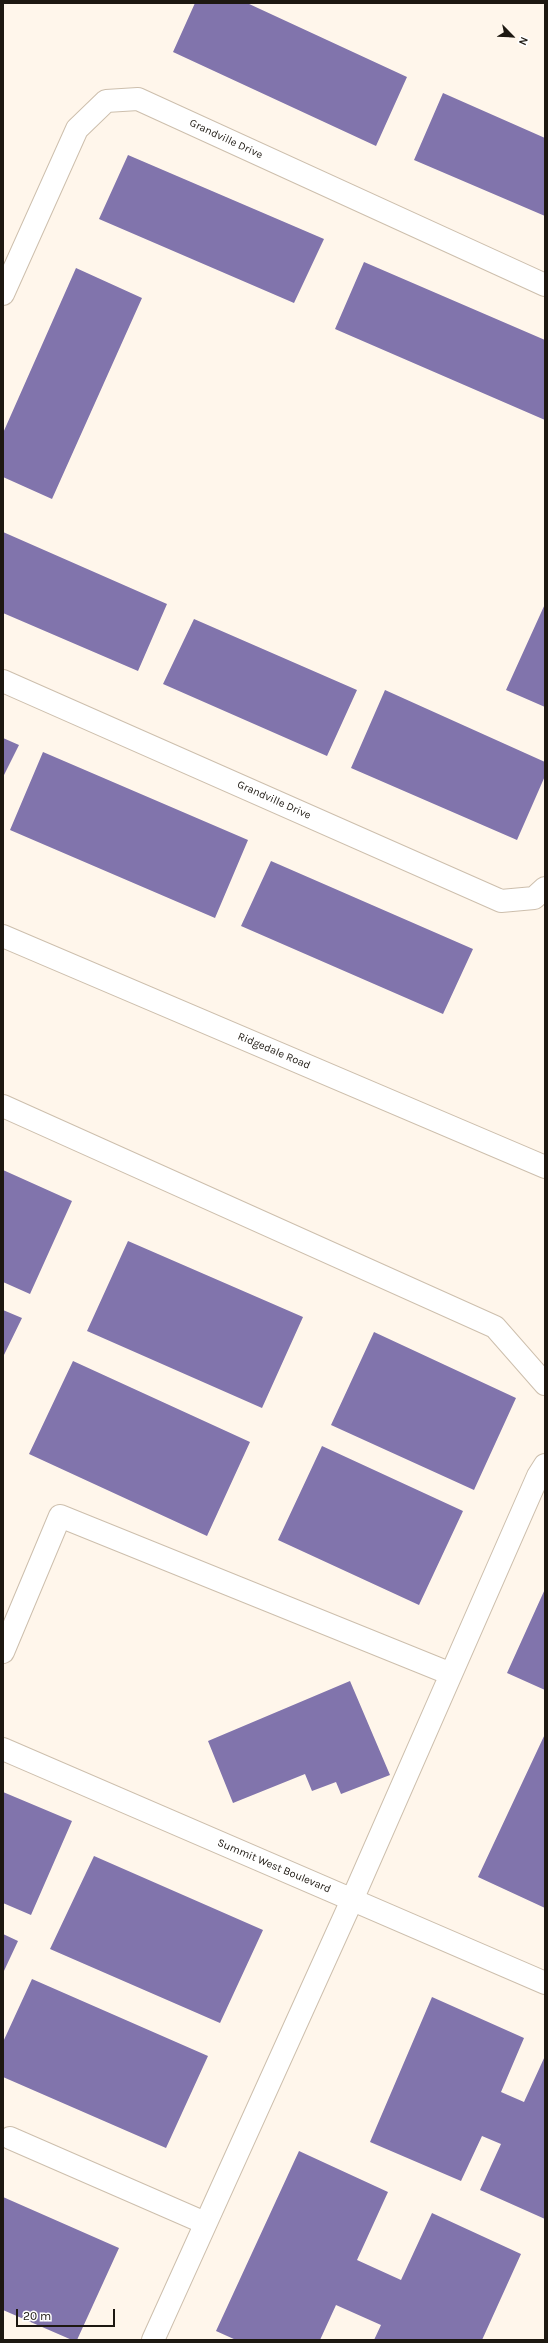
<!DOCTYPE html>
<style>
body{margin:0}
#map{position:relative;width:548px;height:2343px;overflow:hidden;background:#fff6eb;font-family:Karla,sans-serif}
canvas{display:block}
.frame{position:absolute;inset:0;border:4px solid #1d1811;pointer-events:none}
.north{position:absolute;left:492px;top:16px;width:40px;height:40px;-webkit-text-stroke:3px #fff;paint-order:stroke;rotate:114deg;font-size:11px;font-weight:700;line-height:16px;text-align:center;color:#1d1811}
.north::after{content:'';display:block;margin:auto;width:14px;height:18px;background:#1d1811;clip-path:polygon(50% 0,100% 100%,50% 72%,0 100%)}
.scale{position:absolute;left:16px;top:2309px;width:99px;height:18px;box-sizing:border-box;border:2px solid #1d1811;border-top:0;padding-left:5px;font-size:12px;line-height:14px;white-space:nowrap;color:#1d1811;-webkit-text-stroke:3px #fff;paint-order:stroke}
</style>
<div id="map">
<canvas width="548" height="2343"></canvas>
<div class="frame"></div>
<div class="north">N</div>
<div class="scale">20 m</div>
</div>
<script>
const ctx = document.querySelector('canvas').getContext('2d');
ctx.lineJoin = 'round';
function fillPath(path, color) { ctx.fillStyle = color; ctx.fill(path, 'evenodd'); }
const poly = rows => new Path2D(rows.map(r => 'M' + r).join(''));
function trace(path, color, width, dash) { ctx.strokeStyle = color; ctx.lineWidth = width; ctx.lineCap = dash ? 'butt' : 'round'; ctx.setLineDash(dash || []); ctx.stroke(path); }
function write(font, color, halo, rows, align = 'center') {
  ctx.font = font + ' Karla,sans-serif'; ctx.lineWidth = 3.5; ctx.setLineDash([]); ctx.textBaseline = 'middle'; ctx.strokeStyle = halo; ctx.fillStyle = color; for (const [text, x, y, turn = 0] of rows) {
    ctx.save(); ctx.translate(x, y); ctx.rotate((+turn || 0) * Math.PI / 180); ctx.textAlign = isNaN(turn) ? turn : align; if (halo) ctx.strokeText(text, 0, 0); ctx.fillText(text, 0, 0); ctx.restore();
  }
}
const building = poly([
 [195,3,247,3,407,77,376,146,173,52],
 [443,93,545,138,545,216,414,160],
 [128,155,324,239,294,303,99,219],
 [364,262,545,340,545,420,335,329],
 [76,268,142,298,52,499,3,477,3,433],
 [3,532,167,604,138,671,3,613],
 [545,604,545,707,506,690],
 [194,619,357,690,327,756,163,684],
 [385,690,545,762,545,776,517,840,351,768],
 [3,738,19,745,3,777],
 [43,752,248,840,215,918,10,830],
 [271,861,473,949,443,1014,241,926],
 [3,1170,72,1201,30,1294,3,1282],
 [128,1241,303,1317,262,1408,87,1331],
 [3,1310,22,1318,3,1357],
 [374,1332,516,1398,474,1490,331,1425],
 [73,1361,250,1442,207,1536,29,1454],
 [322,1446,463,1511,419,1605,278,1540],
 [545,1589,545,1690,507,1673],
 [350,1681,390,1775,341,1794,336,1782,312,1791,305,1774,233,1803,208,1741],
 [545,1734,545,1908,478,1877],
 [3,1792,72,1821,31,1915,3,1903],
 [94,1856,263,1930,220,2023,50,1949],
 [3,1934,18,1941,3,1973],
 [32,1979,208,2056,166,2148,3,2077,3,2042],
 [432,1997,524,2038,501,2092,524,2102,545,2056,545,2219,480,2190,501,2144,482,2136,461,2181,370,2142],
 [299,2151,388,2192,357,2260,401,2280,432,2213,521,2254,482,2340,374,2340,381,2325,336,2305,320,2340,236,2340,216,2331],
 [3,2197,119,2248,77,2340,72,2340,3,2310]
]);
const minor = poly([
 [3,294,77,129,106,101,138,99,545,285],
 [3,681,501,901,534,898,545,888],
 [3,936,545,1167],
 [3,1106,495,1327,545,1384],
 [3,1652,60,1516,451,1674],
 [3,1749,545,1983],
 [10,2138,205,2223],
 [153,2340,352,1900,538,1476,545,1465]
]);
const streetNames = [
 ["Grandville Drive",226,139,25],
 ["Grandville Drive",274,800,24],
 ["Ridgedale Road",274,1051,23],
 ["Summit West Boulevard",274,1866,23]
];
fillPath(building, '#8174ac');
trace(minor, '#cdbfad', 24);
trace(minor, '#fff', 22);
write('11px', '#1d1811', '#fff', streetNames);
</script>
